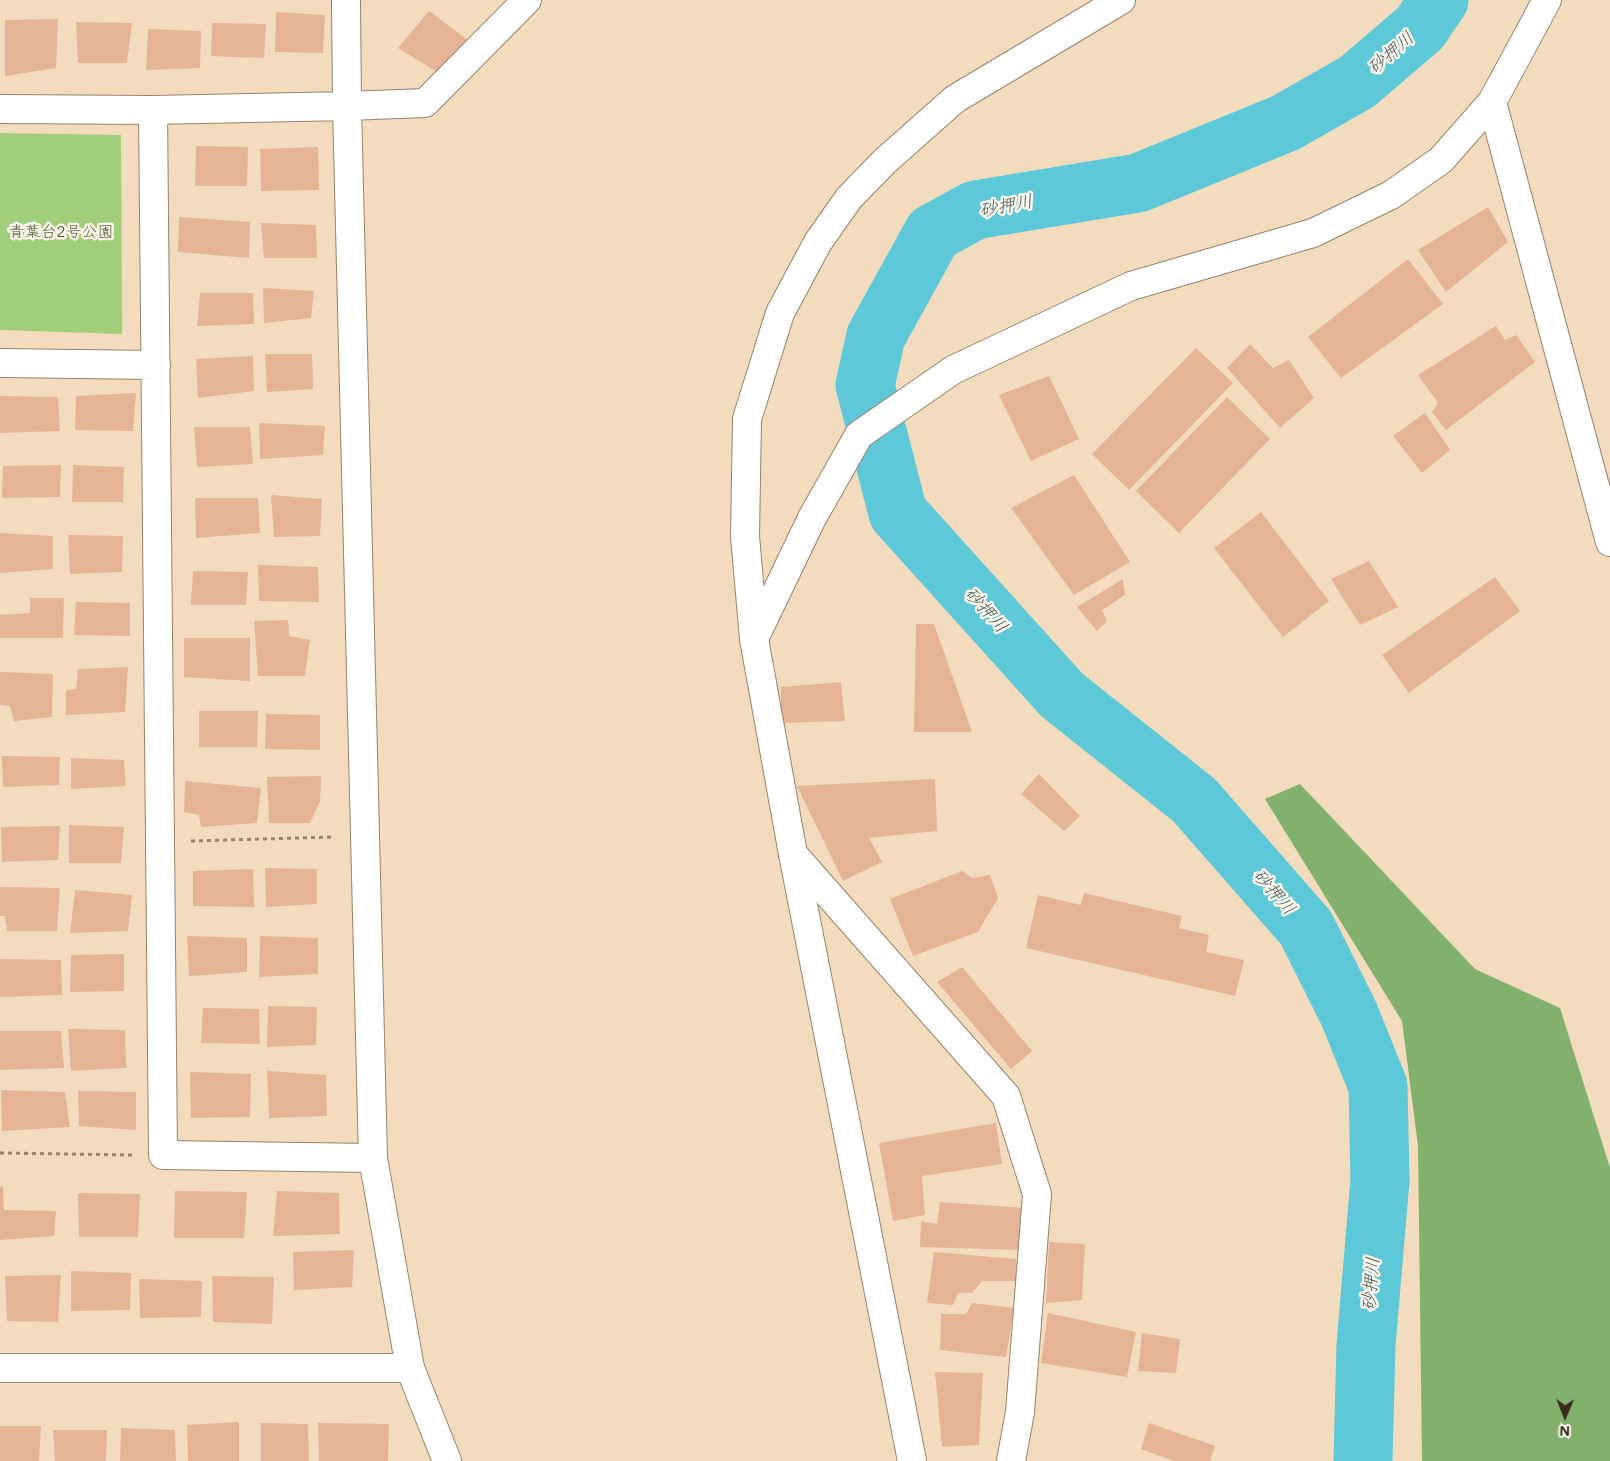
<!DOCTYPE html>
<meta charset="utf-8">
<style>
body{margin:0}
#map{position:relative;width:1610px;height:1461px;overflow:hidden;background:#f3dcbe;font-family:Mali,sans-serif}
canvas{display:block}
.north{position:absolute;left:1540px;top:1391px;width:50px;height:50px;-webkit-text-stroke:4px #fbf7ec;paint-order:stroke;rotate:181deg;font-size:14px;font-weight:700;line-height:20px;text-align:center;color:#3b2a1e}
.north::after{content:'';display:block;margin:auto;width:18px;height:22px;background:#3b2a1e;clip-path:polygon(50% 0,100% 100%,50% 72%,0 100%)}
</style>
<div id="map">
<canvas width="1610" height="1461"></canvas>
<div class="north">N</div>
</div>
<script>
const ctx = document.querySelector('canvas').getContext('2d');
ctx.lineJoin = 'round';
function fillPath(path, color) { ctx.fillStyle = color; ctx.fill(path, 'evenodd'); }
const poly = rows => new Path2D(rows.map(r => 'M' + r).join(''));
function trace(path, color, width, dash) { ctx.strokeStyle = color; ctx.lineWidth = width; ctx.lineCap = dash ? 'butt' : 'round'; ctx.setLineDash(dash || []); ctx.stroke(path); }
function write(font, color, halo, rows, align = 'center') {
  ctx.font = font + ' Mali,"Klee One",sans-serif'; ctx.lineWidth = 5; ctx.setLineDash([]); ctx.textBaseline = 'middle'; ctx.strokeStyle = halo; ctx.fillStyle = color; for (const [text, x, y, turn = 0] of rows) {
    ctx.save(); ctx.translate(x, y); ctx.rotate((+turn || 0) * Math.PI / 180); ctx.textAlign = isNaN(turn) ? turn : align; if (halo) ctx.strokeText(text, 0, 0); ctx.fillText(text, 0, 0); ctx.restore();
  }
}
const green = poly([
 [0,133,121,135,122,334,0,330]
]);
const forest = poly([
 [1300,784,1475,969,1560,1008,1610,1168,1610,1461,1422,1461,1418,1146,1402,1021,1265,799]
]);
const river = poly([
 [1363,1461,1366,1345,1380,1180,1378,1086,1349,1014,1306,928,1194,800,1062,695,898,513,865,385,876,336,933,233,975,210,1138,183,1285,123,1357,82,1420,28,1439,0]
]);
const building = poly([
 [429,11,469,41,440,74,398,48],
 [276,12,325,15,323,53,275,52],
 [58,19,56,68,5,76,5,20],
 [76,22,132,23,127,63,78,63],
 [212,23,266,24,264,58,211,56],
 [148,29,201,31,200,68,146,70],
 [196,146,248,147,247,186,195,186],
 [318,147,319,190,261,191,260,149],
 [1488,207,1508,242,1446,292,1418,250],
 [179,217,250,222,249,258,178,252],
 [261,223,316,225,317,258,264,258],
 [1408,259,1443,304,1341,378,1308,337],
 [263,288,314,291,311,318,264,323],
 [200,293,253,293,254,324,197,326],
 [1496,326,1505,340,1516,335,1535,362,1446,430,1432,412,1438,403,1418,375],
 [1250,344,1273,368,1289,360,1314,398,1280,428,1227,368],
 [1196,348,1233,383,1129,490,1092,454],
 [265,354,312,354,313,389,267,392],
 [253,356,254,391,198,398,196,359],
 [1049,376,1079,439,1031,461,999,395],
 [136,393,133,431,75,430,76,396],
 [0,396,58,397,60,431,0,433],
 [1227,397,1270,439,1179,533,1136,491],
 [1425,413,1450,450,1422,473,1393,436],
 [259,423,325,426,323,455,260,459],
 [194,427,250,427,253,464,197,467],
 [61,465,60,497,2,498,3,466],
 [73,465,124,467,123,502,72,502],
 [1074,475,1130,562,1074,595,1011,508],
 [271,495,322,499,320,536,274,537],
 [195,498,258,498,260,533,196,538],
 [1261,512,1329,601,1283,637,1214,548],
 [0,533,53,536,53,569,0,573],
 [68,535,123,536,122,572,70,574],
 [1369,561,1398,607,1360,625,1331,579],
 [258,565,318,567,319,602,259,601],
 [193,571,248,572,246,605,191,605],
 [1495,577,1520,611,1409,693,1382,655],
 [1123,579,1125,595,1102,610,1107,621,1097,631,1077,607],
 [30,598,64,598,63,638,0,638,0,615,30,613],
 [76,602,130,603,130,636,74,635],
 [288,620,289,636,310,640,305,676,258,676,254,621],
 [916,624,934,624,972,732,914,732],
 [184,638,250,638,250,681,184,677],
 [128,667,125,712,66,715,66,690,76,689,78,669],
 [0,672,53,674,52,717,14,721,10,706,0,705],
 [841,682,845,721,781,723,781,687],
 [199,711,258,711,257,747,199,747],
 [266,714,320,715,320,750,265,749],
 [2,756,60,757,59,785,3,787],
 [71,758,124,760,126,786,71,789],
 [1039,774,1080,816,1064,831,1021,794],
 [321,776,320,801,310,823,269,823,267,777],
 [935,779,937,831,869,838,882,862,843,881,797,786],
 [185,781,261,788,257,823,201,827,199,815,184,812],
 [69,825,124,827,121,863,69,863],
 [60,826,58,860,2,862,1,827],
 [265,868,317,869,317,904,266,907],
 [253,869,254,907,193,906,193,871],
 [962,871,972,878,990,875,998,898,978,932,913,956,890,899],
 [0,887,60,888,57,931,7,931,5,916,0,916],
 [75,890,132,895,128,931,70,933],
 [1084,893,1182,916,1179,928,1209,935,1206,952,1244,960,1235,996,1026,948,1038,895,1081,905],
 [187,936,247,938,247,972,189,976],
 [260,936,318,938,318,974,259,977],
 [124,954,124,991,70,992,71,955],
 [0,959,61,960,62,995,0,997],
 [962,967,1032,1051,1011,1069,937,982],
 [268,1006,317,1007,316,1045,267,1047],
 [203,1008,259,1009,260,1044,201,1043],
 [68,1029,125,1030,126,1068,71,1071],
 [0,1031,61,1031,64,1068,0,1070],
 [267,1071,326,1075,327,1116,269,1118],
 [190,1072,251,1074,250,1117,191,1118],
 [1,1090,65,1092,70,1127,2,1131],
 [78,1091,136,1092,136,1130,79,1126],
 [996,1123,1002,1164,922,1176,925,1215,893,1221,879,1143],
 [3,1186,4,1210,56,1211,54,1236,0,1240,0,1187],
 [175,1191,247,1192,244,1238,174,1238],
 [277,1191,339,1193,340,1234,273,1236],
 [78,1193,140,1194,138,1237,79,1237],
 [940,1202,1025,1208,1022,1250,920,1247,921,1221,937,1224],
 [1049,1242,1085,1244,1082,1300,1046,1303],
 [354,1250,352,1287,294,1290,293,1252],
 [934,1252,1016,1259,1017,1281,982,1281,972,1293,958,1293,953,1305,927,1303],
 [71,1271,131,1273,130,1310,71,1311],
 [61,1275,58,1322,7,1321,5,1276],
 [212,1276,274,1277,272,1324,213,1322],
 [139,1279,202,1281,201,1317,140,1318],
 [972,1303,1014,1308,1006,1357,940,1350,941,1314,966,1314],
 [1048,1313,1136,1332,1127,1377,1041,1363],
 [1142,1333,1180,1339,1176,1373,1138,1371],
 [935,1372,983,1373,979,1445,942,1447],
 [239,1422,239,1461,188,1461,187,1425],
 [261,1423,308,1424,309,1461,261,1461],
 [318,1423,389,1424,388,1461,319,1461],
 [1149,1423,1215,1446,1210,1461,1174,1461,1141,1449],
 [0,1426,41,1426,39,1461,0,1461],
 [121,1428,175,1430,176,1461,120,1461],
 [53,1430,107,1430,106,1461,55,1461]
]);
const path = poly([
 [191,841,333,837],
 [0,1153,132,1155]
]);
const street = poly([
 [1492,102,1610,542],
 [347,106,425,103,527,0],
 [153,110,163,1155,373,1158],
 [0,363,156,365],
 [754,639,812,518,859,435,953,370,1131,286,1313,233,1391,195,1441,160,1492,102,1547,0],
 [793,854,1006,1096,1037,1194,1020,1412,1011,1461],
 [410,1368,447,1461]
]);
const secondary = poly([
 [346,0,347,106],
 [0,109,153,110,347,106,373,1158,410,1368,0,1368],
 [912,1461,793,854,754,639,745,536,747,419,780,313,818,242,849,198,885,161,955,99,1121,0]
]);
const parkNames = [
 ["青葉台2号公園",61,232]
];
const waterNames = [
 ["砂押川",1391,53,-41],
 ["砂押川",1006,206,-11],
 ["砂押川",986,610,48],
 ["砂押川",1274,892,49],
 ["砂押川",1371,1284,-85]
];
fillPath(green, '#a2ce7b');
fillPath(forest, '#81b16b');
trace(river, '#5dc8d8', 59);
fillPath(building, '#e5b495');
trace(street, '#97836e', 30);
trace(secondary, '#97836e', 30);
trace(path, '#97836e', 3, [4, 4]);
trace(street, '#fff', 28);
trace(secondary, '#fff', 28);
write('16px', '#5a5b3a', '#fbf7ec', parkNames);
write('italic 18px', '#455956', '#fbf7ec', waterNames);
</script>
